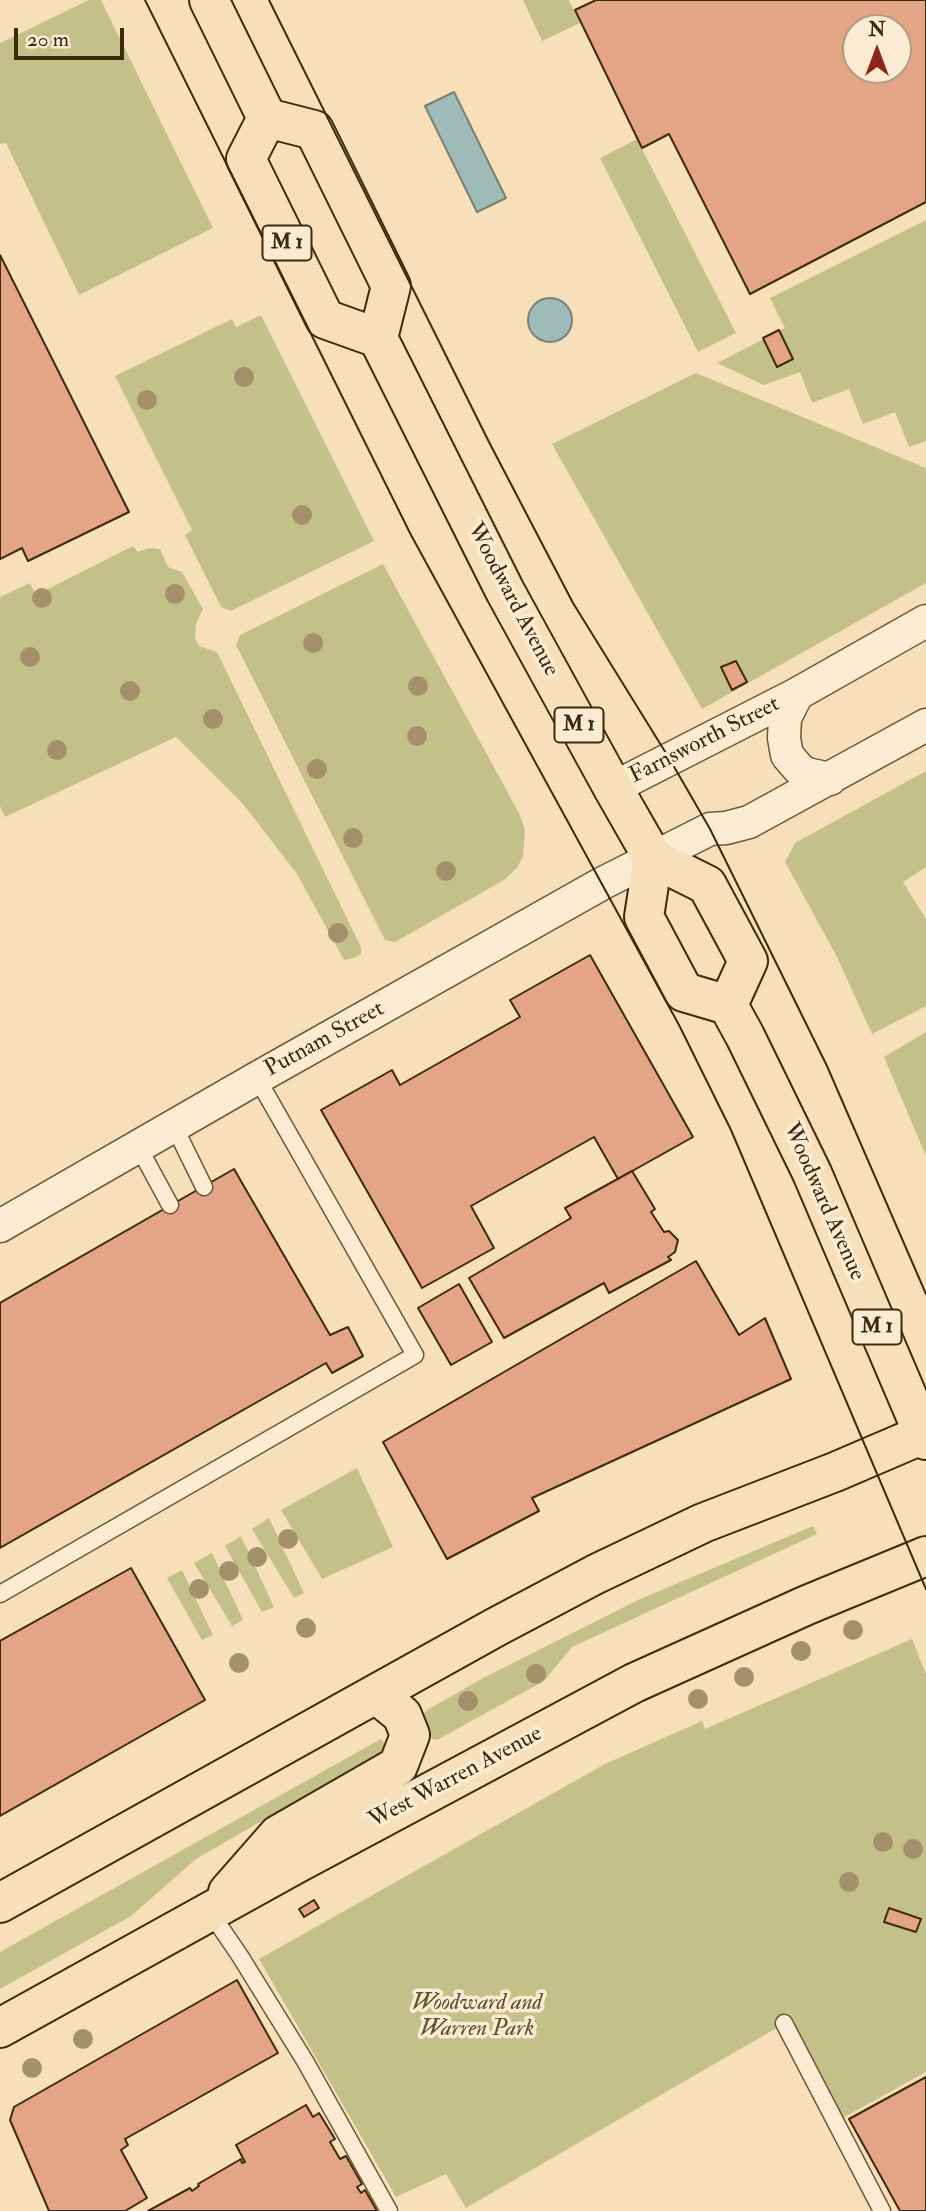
<!DOCTYPE html>
<style>
body{margin:0}
#map{position:relative;width:926px;height:2211px;overflow:hidden;background:#f7e0b9;font-family:"IM FELL Double Pica",serif}
canvas{display:block}
.north{position:absolute;left:842px;top:14px;width:70px;height:70px;box-sizing:border-box;background:#faebd2;border:2px solid #af9d83;border-radius:50%;rotate:0deg;font-size:19px;font-weight:700;line-height:28px;text-align:center;color:#3e290c}
.north::after{content:'';display:block;margin:auto;width:24px;height:32px;background:#8f2418;clip-path:polygon(50% 0,100% 100%,50% 72%,0 100%)}
.scale{position:absolute;left:14px;top:28px;width:110px;height:32px;box-sizing:border-box;border:4px solid #3e290c;border-top:0;padding-left:9px;font-size:21px;line-height:24px;white-space:nowrap;color:#3e290c;-webkit-text-stroke:5px #faebd2;paint-order:stroke}
</style>
<div id="map">
<canvas width="926" height="2211"></canvas>
<div class="north">N</div>
<div class="scale">20 m</div>
</div>
<script>
const ctx = document.querySelector('canvas').getContext('2d');
ctx.lineJoin = 'round';
function fillPath(path, color) { ctx.fillStyle = color; ctx.fill(path, 'evenodd'); }
const poly = rows => new Path2D(rows.map(r => 'M' + r).join(''));
function trace(path, color, width, dash) { ctx.strokeStyle = color; ctx.lineWidth = width; ctx.lineCap = dash ? 'butt' : 'round'; ctx.setLineDash(dash || []); ctx.stroke(path); }
function write(font, color, halo, rows, align = 'center') {
  ctx.font = font + ' "IM FELL Double Pica",serif'; ctx.lineWidth = 7; ctx.setLineDash([]); ctx.textBaseline = 'middle'; ctx.strokeStyle = halo; ctx.fillStyle = color; for (const [text, x, y, turn = 0] of rows) {
    ctx.save(); ctx.translate(x, y); ctx.rotate((+turn || 0) * Math.PI / 180); ctx.textAlign = isNaN(turn) ? turn : align; if (halo) ctx.strokeText(text, 0, 0); ctx.fillText(text, 0, 0); ctx.restore();
  }
}
const green = poly([
 [89,0,101,0,213,228,79,295,6,143,0,144,0,43],
 [523,0,569,0,580,23,542,41],
 [637,139,736,333,698,352,600,158],
 [926,220,926,441,909,447,895,412,863,424,849,389,812,403,800,372,764,385,717,363,785,328,770,298],
 [261,315,374,541,231,611,221,607,185,535,192,530,115,376,232,319,236,327],
 [696,373,926,468,926,583,702,709,552,444],
 [133,546,138,552,149,548,160,549,168,567,182,572,203,609,196,624,195,638,199,646,217,652,361,947,361,954,354,958,344,960,297,874,243,804,176,737,5,817,0,806,0,597,30,583,36,595],
 [383,564,519,813,525,829,523,856,517,868,504,880,395,942,385,940,236,645,240,635],
 [926,771,926,867,903,882,926,919,926,1006,872,1034,836,955,785,862,795,843],
 [926,1032,926,1156,884,1057],
 [357,1468,393,1547,322,1579,281,1510],
 [269,1518,304,1593,294,1598,252,1529],
 [813,1526,817,1534,572,1647,544,1681,437,1740,432,1739,422,1715,427,1710,485,1677,638,1600],
 [241,1536,274,1607,262,1612,225,1546],
 [212,1553,243,1620,232,1626,194,1563],
 [182,1570,213,1635,202,1640,167,1578],
 [912,1639,926,1674,926,2072,841,2119,792,2019,466,2208,446,2174,396,2197,259,1959,605,1764,702,1721,705,1729],
 [381,1739,387,1747,384,1750,196,1859,131,1916,0,1989,0,1952]
]);
const water = poly([
 [454,92,506,198,477,212,425,106,454,92],
 '528 320a22 22 0 1 1 44 0a22 22 0 1 1-44 0Z'
]);
const building = poly([
 [596,0,926,0,926,202,750,294,669,134,642,148,575,10,596,0],
 [856,28,898,28,898,70,856,70,856,28],
 [0,255,129,512,28,561,22,548,0,559,0,255],
 [779,330,793,359,777,367,763,338,779,330],
 [736,661,747,682,732,690,721,667,736,661],
 [590,955,693,1137,618,1179,594,1137,471,1206,494,1248,422,1288,321,1110,392,1070,400,1085,520,1017,510,1000,590,955],
 [234,1169,330,1335,348,1327,363,1356,332,1373,326,1363,0,1548,0,1303,234,1169],
 [632,1171,655,1209,651,1212,664,1232,669,1231,678,1240,675,1252,668,1257,671,1260,609,1293,604,1283,504,1338,469,1278,571,1218,565,1208,632,1171],
 [696,1261,739,1335,765,1318,791,1379,532,1498,539,1511,447,1559,383,1442,696,1261],
 [459,1284,492,1342,451,1365,418,1308,459,1284],
 [131,1568,205,1700,0,1816,0,1641,131,1568],
 [314,1900,319,1908,304,1917,299,1909,314,1900],
 [889,1908,921,1919,916,1932,884,1922,889,1908],
 [237,1980,278,2053,125,2139,128,2145,121,2150,147,2198,125,2211,49,2211,10,2120,14,2107,237,1980],
 [926,2077,926,2211,900,2211,849,2119,926,2077],
 [306,2105,313,2117,319,2113,335,2139,330,2142,340,2159,346,2156,362,2184,357,2187,361,2193,365,2190,377,2211,148,2211,190,2188,192,2191,199,2186,198,2184,241,2159,242,2163,245,2162,236,2145,306,2105]
]);
const service = poly([
 [174,1126,204,1187],
 [138,1146,170,1205],
 [0,1594,415,1355,257,1078],
 [210,1912,240,1956,305,2061,389,2211],
 [784,2023,882,2211]
]);
const minor = poly([
 [797,694,785,718,784,738,787,755,799,769,807,774,830,779],
 [613,788,797,694,926,621],
 [0,1226,257,1078,603,883,710,829,726,828,749,822,926,725]
]);
const primary = poly([
 [209,0,267,118,314,130,391,286,378,338,505,591,613,788,653,858,707,885,748,961,728,1005],
 [267,118,246,159,325,319,378,338],
 [653,858,644,917,684,992,728,1005,745,1036,812,1173,926,1440],
 [228,1892,278,1835,398,1766,410,1735,402,1715,376,1694],
 [0,1903,496,1627,596,1574,703,1523,835,1472,926,1433],
 [0,2028,294,1865,634,1683,807,1605,926,1556]
]);
const tram = poly([
 [145,0,411,535,679,1025,731,1130,926,1589],
 [269,0,489,442,573,603,669,758,710,829,827,1066,926,1294]
]);
const trees = [
 [244,377],
 [147,400],
 [302,515],
 [175,594],
 [42,598],
 [313,643],
 [30,657],
 [418,686],
 [130,691],
 [213,719],
 [417,736],
 [57,750],
 [317,769],
 [353,838],
 [446,871],
 [338,933],
 [288,1539],
 [257,1557],
 [229,1571],
 [199,1589],
 [306,1628],
 [853,1630],
 [801,1651],
 [239,1663],
 [536,1674],
 [744,1677],
 [698,1699],
 [468,1701],
 [883,1842],
 [913,1849],
 [849,1882],
 [83,2039],
 [32,2068]
];
const shields = [
 [287,243,49],
 [579,725,49],
 [877,1327,49]
];
const shieldNames = [
 ["M 1",287,243],
 ["M 1",579,725],
 ["M 1",877,1327]
];
const streetNames = [
 ["Woodward Avenue",512,600,62],
 ["Farnsworth Street",705,741,-27],
 ["Putnam Street",325,1040,-29],
 ["Woodward Avenue",823,1202,66],
 ["West Warren Avenue",456,1778,-28]
];
const parkNames = [
 ["Woodward and",477,2004],
 ["Warren Park",477,2030]
];
fillPath(green, '#c4c08a');
fillPath(water, '#9fbbb8');
trace(water, '#788173', 2);
fillPath(building, '#e4a486');
trace(building, '#3e290c', 2);
trace(service, '#6c5737', 19);
trace(minor, '#6c5737', 35);
trace(primary, '#3e290c', 42);
trace(service, '#faebd2', 16);
trace(minor, '#faebd2', 32);
trace(primary, '#f7e0b9', 38);
trace(tram, '#3e290c', 2);
ctx.fillStyle = '#a4906b';
for (const [x, y] of trees) { ctx.beginPath(); ctx.arc(x, y, 10, 0, 2 * Math.PI); ctx.fill(); }
for (const [x, y, w] of shields) { const box = new Path2D(); box.roundRect(x - w / 2, y - 17.5, w, 35, 5); ctx.fillStyle = '#faebd2'; ctx.fill(box); trace(box, '#3e290c', 2); }
write('bold 21px', '#3e290c', null, shieldNames);
write('23px', '#3e290c', '#faebd2', streetNames);
write('italic 23px', '#604f2c', '#faebd2', parkNames);
</script>
